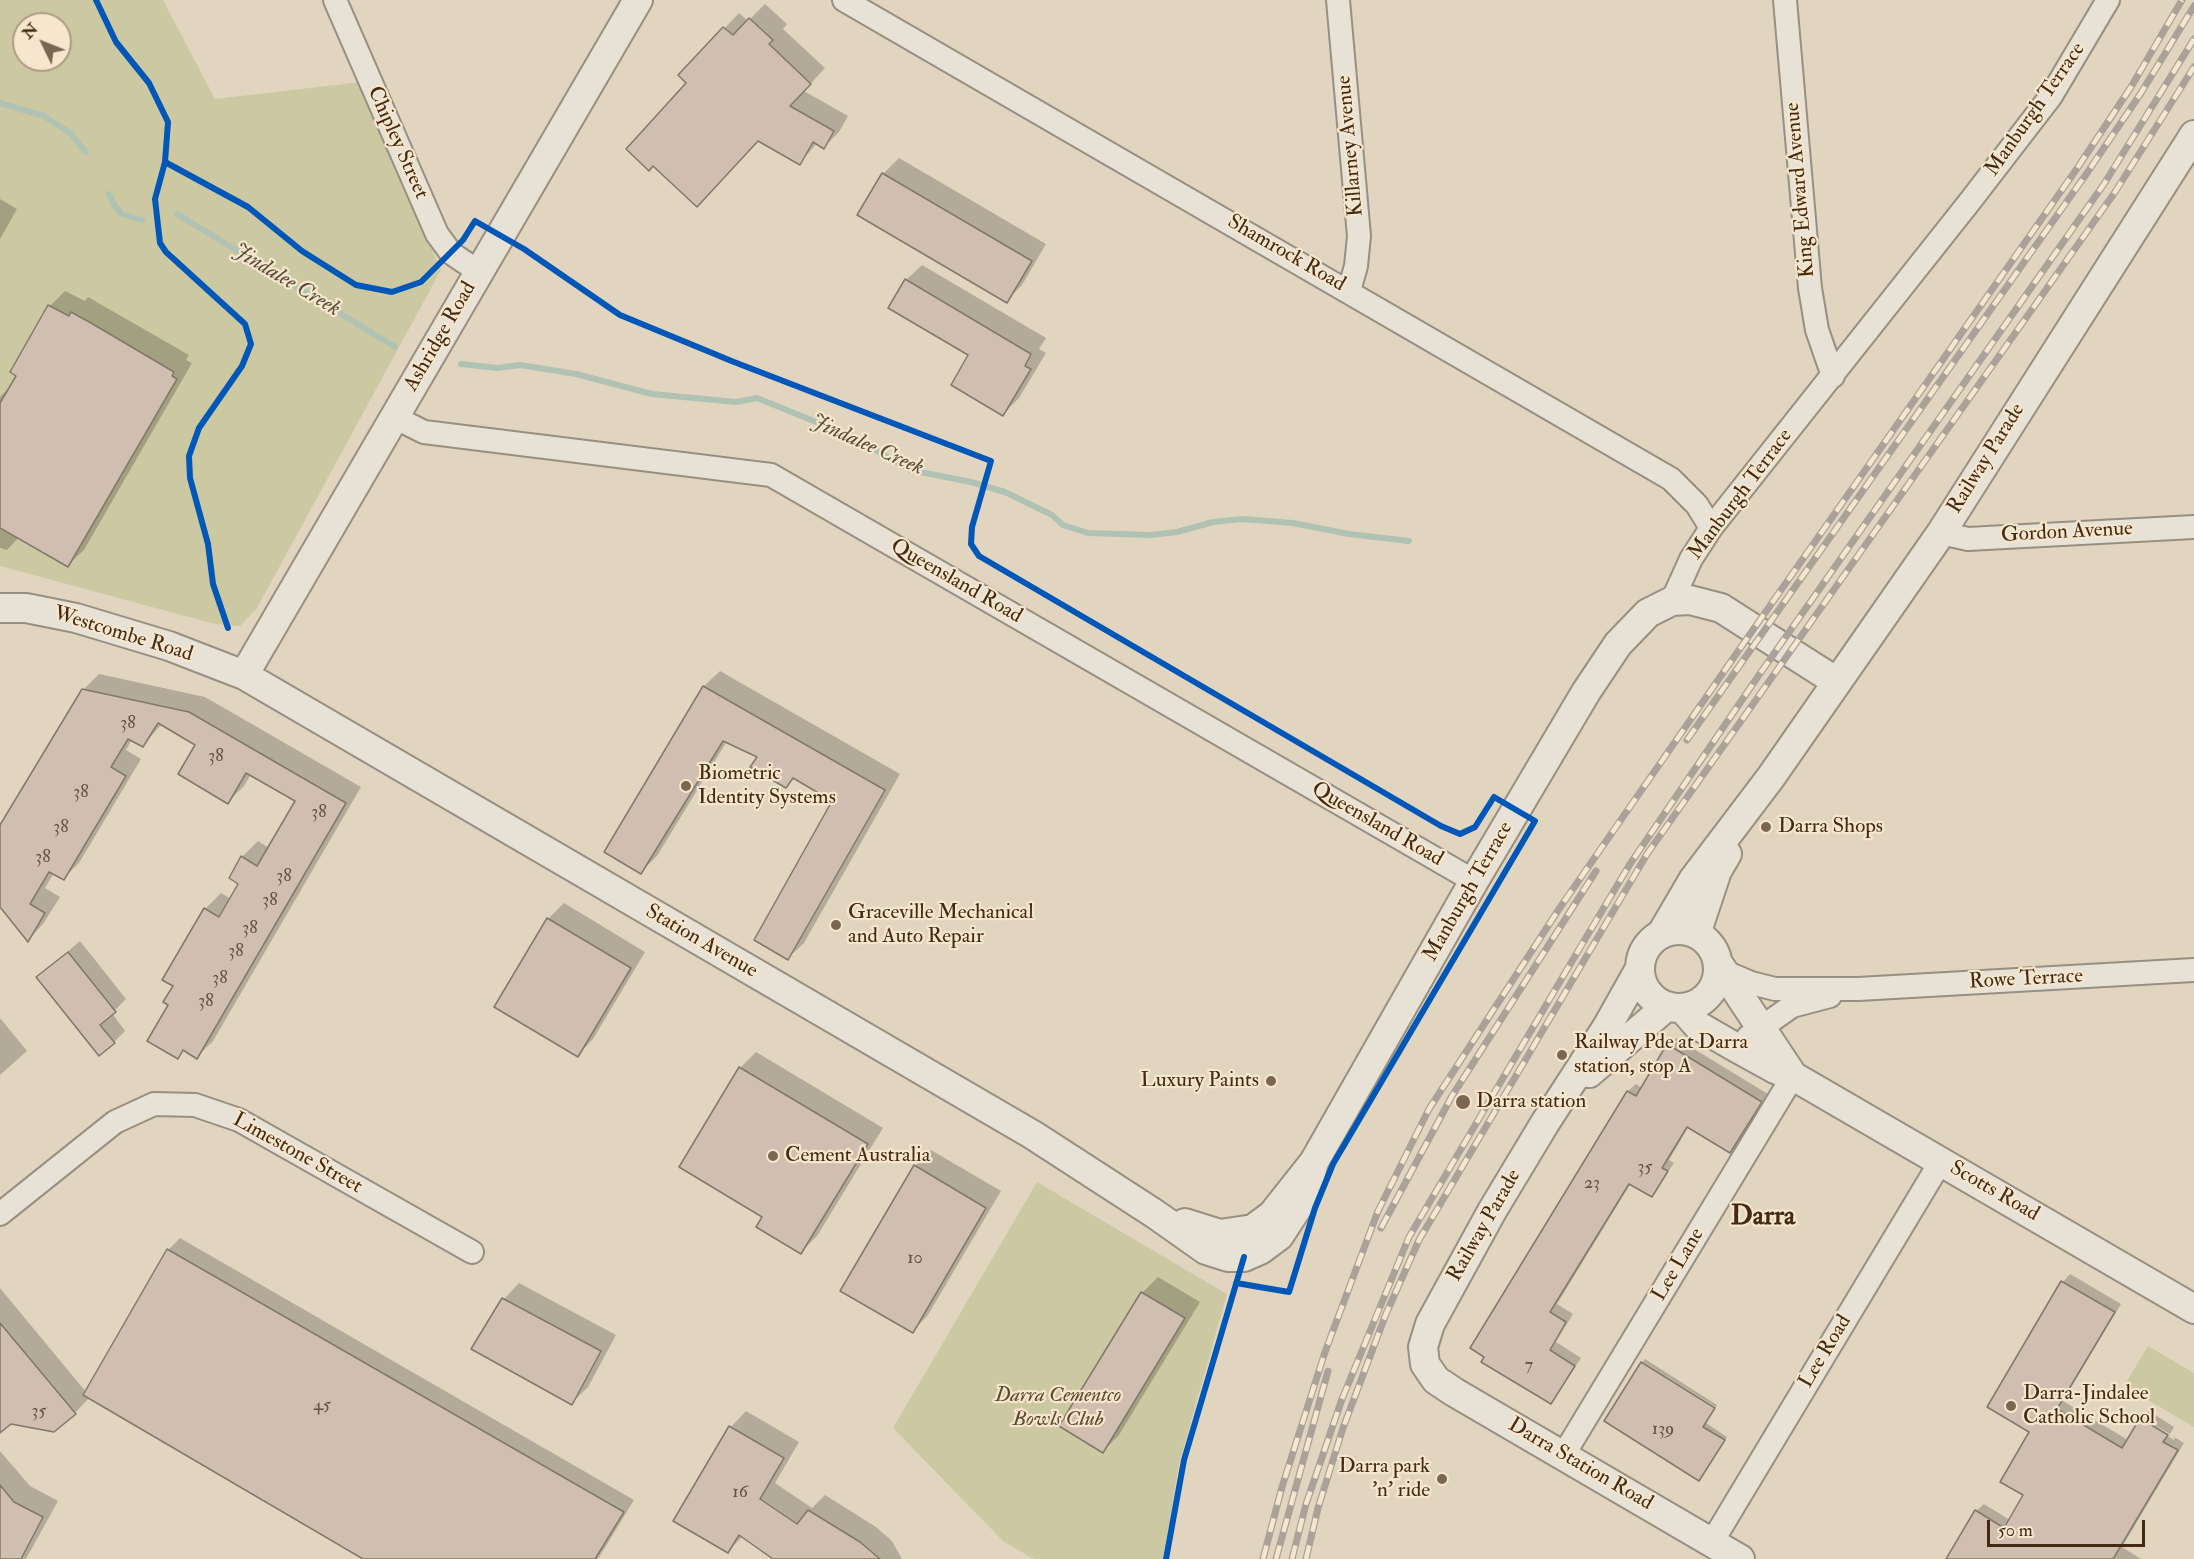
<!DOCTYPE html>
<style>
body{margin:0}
#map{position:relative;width:2194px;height:1559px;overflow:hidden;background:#e1d5c0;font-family:"IM FELL Double Pica",serif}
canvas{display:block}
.north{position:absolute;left:12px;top:12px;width:60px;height:60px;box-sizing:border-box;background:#f5e6cd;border:2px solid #ae9b83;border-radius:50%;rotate:313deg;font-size:16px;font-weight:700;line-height:24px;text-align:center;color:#442a15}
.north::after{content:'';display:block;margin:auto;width:21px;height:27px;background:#7b6651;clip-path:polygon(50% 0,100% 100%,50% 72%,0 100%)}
.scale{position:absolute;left:1987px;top:1520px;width:158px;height:27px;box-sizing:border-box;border:3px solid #442a15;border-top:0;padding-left:8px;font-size:18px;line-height:21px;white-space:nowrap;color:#442a15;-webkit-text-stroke:4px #f5e6cd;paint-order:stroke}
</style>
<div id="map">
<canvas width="2194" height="1559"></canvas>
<div class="north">N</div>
<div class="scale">50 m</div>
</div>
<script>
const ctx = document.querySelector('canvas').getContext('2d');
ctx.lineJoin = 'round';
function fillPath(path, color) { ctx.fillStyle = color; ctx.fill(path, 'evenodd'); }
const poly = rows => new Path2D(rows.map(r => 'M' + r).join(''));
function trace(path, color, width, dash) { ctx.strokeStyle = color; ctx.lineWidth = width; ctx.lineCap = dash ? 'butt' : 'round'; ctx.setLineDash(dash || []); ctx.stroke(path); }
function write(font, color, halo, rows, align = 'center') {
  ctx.font = font + ' "IM FELL Double Pica",serif'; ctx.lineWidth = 4.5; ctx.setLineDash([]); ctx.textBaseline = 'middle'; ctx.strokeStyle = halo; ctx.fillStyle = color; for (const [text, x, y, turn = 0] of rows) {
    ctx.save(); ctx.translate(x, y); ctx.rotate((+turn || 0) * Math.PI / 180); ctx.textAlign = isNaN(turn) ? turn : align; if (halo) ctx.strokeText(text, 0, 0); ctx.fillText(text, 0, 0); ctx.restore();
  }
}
const green = poly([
 [0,0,163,0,215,99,361,82,441,270,257,608,240,626,215,624,0,566],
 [24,24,60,24,60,60,24,60],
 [1037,1182,1227,1294,1179,1464,1163,1559,1034,1559,1004,1542,893,1428],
 [2148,1346,2194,1373,2194,1427,2124,1386]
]);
const shadow = poly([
 [765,4,787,24,783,29,825,68,804,91,848,116,839,132,824,147,817,143,800,163,759,139,680,75,739,13,748,21],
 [899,158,1046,244,1022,285,1006,301,883,174],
 [0,199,17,209,0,239],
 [922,265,1046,338,1039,349,1046,353,1019,398,1003,414,970,354,906,280],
 [65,291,85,301,88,297,107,308,189,355,186,360,192,363,84,550,68,565,19,537,7,550,0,548,0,397,11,386,50,306],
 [720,671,900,774,804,943,788,958,834,800,795,777,786,786,759,757,727,741,657,856,641,872,606,851,704,686],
 [99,674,205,697,361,787,213,1041,197,1057,185,1050,178,1057,170,1005,175,985,205,909,221,893,231,899,240,883,242,857,258,841,269,848,297,801,251,774,244,786,228,802,197,744,162,724,143,745,132,739,126,750,141,759,79,863,63,879,54,873,45,888,60,897,43,924,28,940,0,905,0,828,83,690],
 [564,903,645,952,593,1039,578,1055,548,919],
 [80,941,126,999,112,1013,125,1031,114,1042,38,977],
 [0,1018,27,1051,0,1075],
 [1676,1038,1768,1094,1738,1144,1730,1151,1689,1126,1669,1160,1674,1163,1652,1195,1631,1183,1557,1304,1573,1314,1556,1342,1581,1358,1551,1403,1472,1348,1628,1091,1636,1084,1642,1088],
 [756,1052,883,1128,817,1236,801,1252,764,1217,740,1068],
 [931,1150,1001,1191,928,1315,913,1331,915,1166],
 [180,1238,634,1500,598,1559,366,1559,90,1397,75,1413,11,1423,0,1432,0,1288,86,1392,168,1250],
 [2070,1274,2121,1304,2063,1401,2128,1440,2141,1420,2174,1440,2175,1437,2171,1435,2184,1443,2122,1547,2141,1559,1953,1559,1976,1511,1984,1504,2010,1520,2025,1495,2031,1432,1990,1406,2063,1282],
 [1158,1277,1200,1302,1119,1435,1103,1451,1061,1425,1143,1292],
 [519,1283,616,1335,588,1387,572,1403,474,1348,504,1299],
 [1645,1359,1717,1405,1716,1407,1643,1362],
 [1714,1410,1706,1423,1727,1437,1702,1475,1606,1420],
 [746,1411,799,1442,775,1483,812,1508,825,1495,876,1527,892,1541,902,1559,775,1559,743,1536,728,1551,675,1520,731,1427],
 [2149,1411,2174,1427,2170,1434,2142,1418],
 [0,1451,30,1486,58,1501,26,1559,0,1559]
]);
const stream = poly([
 [0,103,44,116,70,133,86,152],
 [109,194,114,205,122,214,142,220],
 [177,214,395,347],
 [461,364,497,368,520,365,576,374,652,394,736,402,757,398,853,437,910,470,971,482,1005,492,1052,515,1063,525,1088,533,1150,535,1177,532,1213,522,1242,519,1293,523,1349,534,1409,541]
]);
const building = poly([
 [749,18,773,40,769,44,811,84,790,106,834,131,824,149,813,142,800,165,758,141,697,207,653,166,649,171,626,149,686,83,678,75,723,27,733,35,749,18],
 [882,173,1032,261,1007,303,857,215,882,173],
 [905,279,1031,354,1025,366,1031,369,1003,416,951,385,968,355,888,308,905,279],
 [48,305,69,316,71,312,91,323,174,372,172,376,177,379,68,567,0,528,0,403,16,376,10,372,48,305],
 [703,686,885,790,788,960,754,940,832,801,793,778,786,788,750,767,757,757,723,741,641,874,604,852,703,686],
 [82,689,189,712,346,803,197,1059,183,1050,178,1059,147,1041,168,1005,163,1002,173,986,162,980,204,908,219,917,238,884,229,878,241,856,257,866,295,801,246,773,228,804,178,774,195,745,158,723,143,747,128,739,111,767,126,776,64,880,49,872,30,904,45,913,28,942,0,907,0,825,82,689],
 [547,918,631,968,578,1057,494,1007,547,918],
 [68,952,116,1012,100,1025,115,1043,99,1056,36,977,68,952],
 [1667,1044,1762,1102,1730,1153,1687,1127,1662,1168,1668,1171,1652,1197,1629,1184,1550,1312,1566,1322,1550,1350,1575,1366,1551,1404,1481,1362,1484,1357,1470,1348,1627,1091,1636,1096,1667,1044],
 [739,1067,868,1144,801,1254,756,1227,762,1217,679,1167,739,1067],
 [914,1165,986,1208,913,1333,840,1291,914,1165],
 [167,1249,624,1512,595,1559,363,1559,83,1395,167,1249],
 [2061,1281,2115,1312,2057,1409,2122,1448,2140,1418,2168,1435,2163,1442,2178,1450,2113,1559,1946,1559,1975,1510,2004,1528,2023,1495,2000,1482,2029,1432,1987,1407,2061,1281],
 [1141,1292,1185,1318,1103,1453,1059,1426,1141,1292],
 [502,1298,601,1351,572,1405,471,1349,502,1298],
 [0,1323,76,1414,54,1432,11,1424,0,1433,0,1323],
 [1641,1362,1715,1408,1703,1427,1725,1440,1699,1481,1604,1421,1641,1362],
 [729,1426,784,1458,760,1499,797,1524,808,1510,860,1542,880,1559,773,1559,739,1535,728,1553,673,1521,729,1426],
 [0,1485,14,1502,43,1517,21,1559,0,1559,0,1485]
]);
const minor = poly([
 [335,0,437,234,451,253,479,272],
 [844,0,1671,479,1697,505,1711,528],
 [1338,0,1359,236,1356,266,1349,291],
 [1785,0,1810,288,1817,330,1833,376],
 [394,417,424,432,771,475,1474,881],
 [1941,533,1968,539,2194,527],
 [1672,601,1691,559,1711,528,1971,200,2051,96,2108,0],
 [1725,972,1751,983,1775,989,1858,989,2194,970],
 [1748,1037,1792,1006,1830,996],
 [0,1214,115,1122,154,1104,195,1105,239,1120,472,1252],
 [1564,1454,1793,1076],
 [1712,1542,1941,1161]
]);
const tertiary = poly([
 [0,608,26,608,76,618,169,646,244,675,1033,1135,1155,1214,1206,1250,1228,1257,1244,1257,1260,1250,1279,1236,1305,1196,1314,1162],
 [244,675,638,0],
 '1640 969a39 39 0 1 1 78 0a39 39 0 1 1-78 0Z',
 [1662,933,1693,880,1771,777,1941,533,2194,135],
 [1696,934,1717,871,1727,854],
 [1718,963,1793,1076],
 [1639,970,1607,1027,1545,1123,1492,1211,1430,1324,1423,1347,1425,1364,1436,1380,1454,1392,1740,1559],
 [1683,1009,1697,1025,1735,1047,1775,1069,1793,1076,2194,1309],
 [1589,1073,1666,1007],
 [1185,1223,1220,1234,1253,1229,1272,1215,1314,1162,1474,881,1586,692,1618,644,1648,613,1672,601,1690,600,1721,608,1837,682]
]);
const rail = poly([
 [1687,740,2087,173,2141,93,2194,6],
 [1381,1228,1452,1096,1596,871],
 [1263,1559,1282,1487,1325,1352,1378,1211,1429,1109,1559,909,1734,657,2078,167,2131,87,2182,0],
 [1276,1559,1328,1371],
 [1292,1559,1306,1504,1342,1399,1409,1237,1581,946,1630,864,1759,675,2104,184,2194,39],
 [1306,1559,1318,1508,1343,1428,1386,1314,1419,1240,1647,854,2115,192,2194,67]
]);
const cycleway = poly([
 [96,0,116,42,149,83,168,122,165,162,248,207,302,251,356,285,392,292,421,282,463,240,475,221,524,249,620,315,734,362,991,461,972,527,971,544,979,556,1441,826,1460,834,1475,827,1494,797,1535,821,1333,1164,1315,1208,1289,1292,1236,1283],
 [165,162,155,199,160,243,166,252,245,324,251,344,242,366,199,428,189,456,190,478,208,544,213,584,228,628],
 [1166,1559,1184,1460,1244,1257]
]);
const markers = [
 [686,786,6,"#7b6651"],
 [1766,827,6,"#7b6651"],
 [836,925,6,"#7b6651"],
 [1562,1055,6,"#7b6651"],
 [1271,1081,6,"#7b6651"],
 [1463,1102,8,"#7b6651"],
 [773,1156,6,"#7b6651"],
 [2011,1406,6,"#7b6651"],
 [1442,1479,6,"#7b6651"]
];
const numberNames = [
 ["38",128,724],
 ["38",216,757],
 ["38",81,793],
 ["38",319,813],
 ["38",61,828],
 ["38",43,858],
 ["38",284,877],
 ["38",270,901],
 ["38",250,929],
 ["38",236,952],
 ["38",220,979],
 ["38",206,1002],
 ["35",1645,1168],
 ["23",1592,1184],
 ["10",915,1259],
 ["7",1529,1366],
 ["45",322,1406],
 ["35",39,1412],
 ["139",1663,1430],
 ["16",740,1493]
];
const streetNames = [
 ["Manburgh Terrace",2036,110,-55],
 ["Chipley Street",397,143,66],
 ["Killarney Avenue",1351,146,-95],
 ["King Edward Avenue",1801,190,-95],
 ["Shamrock Road",1286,254,30],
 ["Ashridge Road",441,337,-60],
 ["Railway Parade",1987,459,-58],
 ["Manburgh Terrace",1741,495,-53],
 ["Gordon Avenue",2067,533,-3],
 ["Queensland Road",956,582,30],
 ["Westcombe Road",123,635,17],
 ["Queensland Road",1377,825,30],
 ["Manburgh Terrace",1469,892,-60],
 ["Station Avenue",701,942,30],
 ["Rowe Terrace",2026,980,-3],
 ["Limestone Street",297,1154,29],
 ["Scotts Road",1994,1192,30],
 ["Railway Parade",1485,1226,-60],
 ["Lee Lane",1679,1265,-59],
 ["Lee Road",1826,1352,-59],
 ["Darra Station Road",1580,1465,30]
];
const poiNames = [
 ["Biometric",698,774],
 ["Identity Systems",698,798],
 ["Darra Shops",1778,827],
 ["Graceville Mechanical",848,913],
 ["and Auto Repair",848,937],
 ["Railway Pde at Darra",1574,1043],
 ["station, stop A",1574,1067],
 ["Luxury Paints",1259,1081,"right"],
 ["Darra station",1476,1102],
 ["Cement Australia",785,1156],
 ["Darra-Jindalee",2023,1394],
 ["Catholic School",2023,1418],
 ["Darra park",1430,1467,"right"],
 ["'n' ride",1430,1491,"right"]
];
const parkNames = [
 ["Darra Cementco",1058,1396],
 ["Bowls Club",1058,1420]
];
const waterNames = [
 ["Jindalee Creek",286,281,31],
 ["Jindalee Creek",867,446,24]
];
const districtNames = [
 ["Darra",1763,1218]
];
fillPath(green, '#ccc9a2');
fillPath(shadow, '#0003');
trace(stream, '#afc2b3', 6);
fillPath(building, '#d0bfb0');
trace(building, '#82786a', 1.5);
trace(minor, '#998f81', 26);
trace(tertiary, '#998f81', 32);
trace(minor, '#e7e1d6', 22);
trace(tertiary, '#e7e1d6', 28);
trace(rail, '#aaa298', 7);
trace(rail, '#f5e6cd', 4.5, [14]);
trace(cycleway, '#0057b8', 6);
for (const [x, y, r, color] of markers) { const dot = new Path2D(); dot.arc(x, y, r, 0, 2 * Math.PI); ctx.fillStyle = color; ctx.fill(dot); trace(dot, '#f5e6cd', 2); }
write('18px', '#68503c', null, numberNames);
write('21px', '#442a15', '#f5e6cd', streetNames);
write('21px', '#442a15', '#f5e6cd', poiNames, 'left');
write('italic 21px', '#5c482c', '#f5e6cd', parkNames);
write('italic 22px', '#5a4e3b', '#f5e6cd', waterNames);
write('bold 27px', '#442a15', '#f5e6cd', districtNames);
</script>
